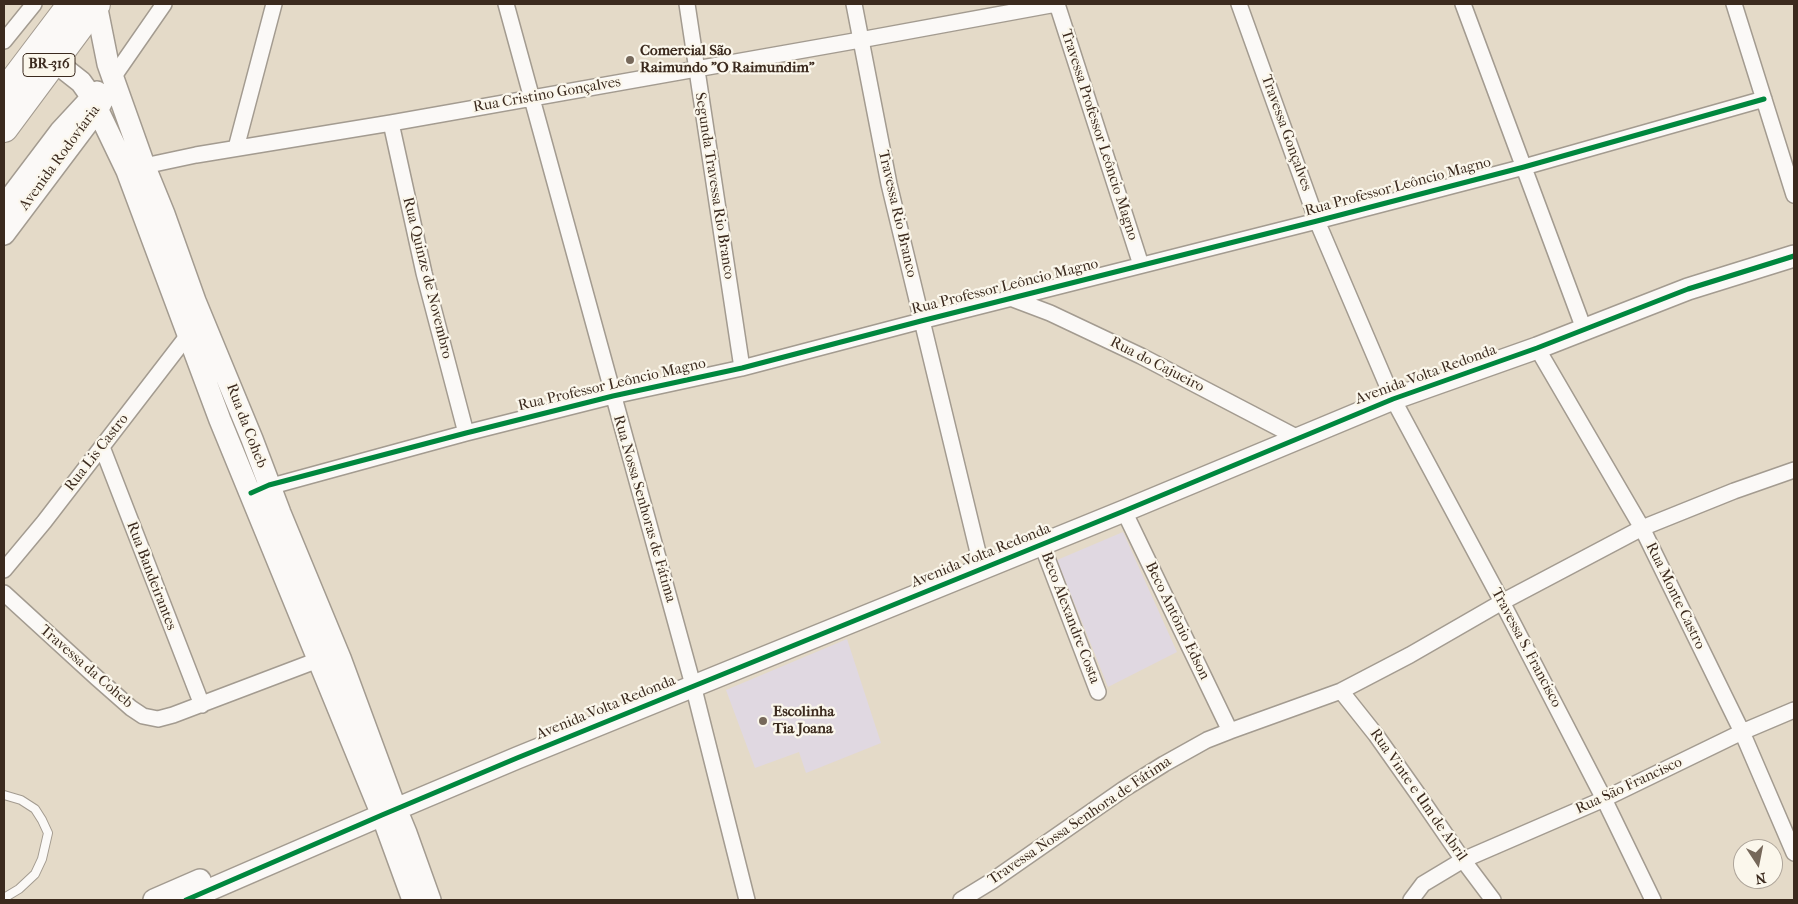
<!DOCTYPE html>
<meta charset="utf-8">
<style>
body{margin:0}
#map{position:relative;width:1798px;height:904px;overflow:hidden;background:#e4dac8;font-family:"IM FELL French Canon",serif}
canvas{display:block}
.frame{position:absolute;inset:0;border:5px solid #3b2a1e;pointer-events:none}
.north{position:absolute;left:1733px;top:839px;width:50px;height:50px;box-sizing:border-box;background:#fbf7ec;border:1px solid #aea59a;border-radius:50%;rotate:169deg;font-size:14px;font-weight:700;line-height:20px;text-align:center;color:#3b2a1e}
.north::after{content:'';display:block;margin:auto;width:18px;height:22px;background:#76685a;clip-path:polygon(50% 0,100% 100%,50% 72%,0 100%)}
</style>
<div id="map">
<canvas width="1798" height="904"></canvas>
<div class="frame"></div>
<div class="north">N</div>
</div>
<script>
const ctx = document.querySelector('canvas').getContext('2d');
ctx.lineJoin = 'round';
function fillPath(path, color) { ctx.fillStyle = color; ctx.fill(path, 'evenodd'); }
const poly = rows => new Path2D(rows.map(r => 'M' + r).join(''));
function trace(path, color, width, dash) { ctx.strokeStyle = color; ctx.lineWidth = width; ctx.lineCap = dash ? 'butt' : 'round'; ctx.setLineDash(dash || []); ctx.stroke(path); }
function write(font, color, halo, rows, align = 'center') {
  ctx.font = font + ' "IM FELL French Canon",serif'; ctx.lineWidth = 4.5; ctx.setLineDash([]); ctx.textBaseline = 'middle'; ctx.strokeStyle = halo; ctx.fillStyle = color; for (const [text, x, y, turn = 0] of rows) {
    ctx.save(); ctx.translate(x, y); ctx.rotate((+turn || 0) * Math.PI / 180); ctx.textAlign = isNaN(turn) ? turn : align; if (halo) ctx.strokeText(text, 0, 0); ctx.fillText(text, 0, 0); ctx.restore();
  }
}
const built = poly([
 [1123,532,1177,652,1108,687,1057,560],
 [847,639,881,743,806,773,799,752,755,768,726,690]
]);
const lane = poly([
 [4,795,21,800,35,809,42,820,48,833,42,859,35,874,19,889,4,898]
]);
const street = poly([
 [506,4,693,685,747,900],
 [687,4,742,368],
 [854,4,889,184,982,569],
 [1057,4,1141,265],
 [1239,4,1317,221,1393,399,1502,602,1604,799,1653,900],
 [1463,4,1584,329],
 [1734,4,1794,195],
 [4,41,34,4],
 [112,79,164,4],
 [391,123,424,273,466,433],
 [236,148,274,4],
 [135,168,196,155,391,123,860,40,1056,4],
 [1013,299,1050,313,1141,356,1298,438],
 [1537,348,1642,528,1742,732,1794,853],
 [102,447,202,705],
 [261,489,466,433,613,396,742,368,921,321,1317,221,1524,167,1764,99],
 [1124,511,1230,731],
 [1042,545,1098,692],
 [4,570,44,522,188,335],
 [4,593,97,678,131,708,143,716,158,719,173,715,318,660],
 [1341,691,1376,735,1417,793,1463,860,1493,900],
 [961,900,992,881,1124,789,1164,764,1207,740,1230,731,1341,691,1410,655,1502,602,1642,528,1734,491,1794,470],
 [1411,900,1423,884,1463,860,1604,799,1742,732,1794,710]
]);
const secondary = poly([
 [96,4,108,64,144,165,164,214,195,301,252,439,280,513,340,658,392,799,406,833,430,900],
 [53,60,81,82,91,96,127,171,220,420,382,815,413,900],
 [4,206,60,132,97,92],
 [4,234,98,109,104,97],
 [154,900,200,880],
 [186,900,382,815,517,758,1124,511,1393,399,1537,348,1688,289,1794,256]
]);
const highway = poly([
 [4,94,72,4],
 [4,128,96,4]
]);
const cycleway = poly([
 [251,493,269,485,466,433,613,396,742,368,921,321,1317,221,1524,167,1764,99],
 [186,900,382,815,517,758,1124,511,1393,399,1537,348,1688,289,1794,256]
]);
const markers = [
 [630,60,5,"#76685a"],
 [763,721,5,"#76685a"]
];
const shields = [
 [49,65,52]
];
const shieldNames = [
 ["BR-316",49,65]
];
const poiNames = [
 ["Comercial São",640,51],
 ["Raimundo \"O Raimundim\"",640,68],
 ["Escolinha",773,712],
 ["Tia Joana",773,729]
];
const streetNames = [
 ["Rua Cristino Gonçalves",547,95,-10],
 ["Travessa Gonçalves",1286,133,70],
 ["Travessa Professor Leôncio Magno",1099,135,72],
 ["Avenida Rodovíaria",60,158,-54],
 ["Segunda Travessa Rio Branco",714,186,81],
 ["Rua Professor Leôncio Magno",1398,187,-15],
 ["Travessa Rio Branco",897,214,77],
 ["Rua Quinze de Novembro",427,278,76],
 ["Rua Professor Leôncio Magno",1005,287,-14],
 ["Rua do Cajueiro",1157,365,27],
 ["Avenida Volta Redonda",1426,375,-20],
 ["Rua Professor Leôncio Magno",612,385,-13],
 ["Rua da Coheb",246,426,69],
 ["Rua Lis Castro",97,453,-52],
 ["Rua Nossa Senhoras de Fátima",644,509,74],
 ["Avenida Volta Redonda",981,556,-22],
 ["Rua Bandeirantes",151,576,69],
 ["Rua Monte Castro",1675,596,64],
 ["Beco Alexandre Costa",1070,618,69],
 ["Beco Antônio Edson",1177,621,64],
 ["Travessa S. Francisco",1526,648,62],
 ["Travessa da Coheb",86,667,41],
 ["Avenida Volta Redonda",606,708,-22],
 ["Rua São Francisco",1629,786,-25],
 ["Rua Vinte e Um de Abril",1418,795,55],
 ["Travessa Nossa Senhora de Fátima",1080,821,-34]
];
fillPath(built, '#e0d8e1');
trace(lane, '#a39b90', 10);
trace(street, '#a39b90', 18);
trace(secondary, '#a39b90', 24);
trace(highway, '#a39b90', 30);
trace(lane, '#fbf9f7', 8);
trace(street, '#fbf9f7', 15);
trace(secondary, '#fbf9f7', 21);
trace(highway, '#fbf9f7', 28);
trace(cycleway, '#00873e', 5);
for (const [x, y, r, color] of markers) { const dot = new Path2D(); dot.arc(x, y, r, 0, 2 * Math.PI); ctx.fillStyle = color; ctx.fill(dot); trace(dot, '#fbf7ec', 2); }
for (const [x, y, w] of shields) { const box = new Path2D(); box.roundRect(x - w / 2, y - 11.5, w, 23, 4); ctx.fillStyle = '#fbf7ec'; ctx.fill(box); trace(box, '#3b2a1e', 1); }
write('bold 14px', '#3b2a1e', null, shieldNames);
write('bold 15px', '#3b2a1e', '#fbf7ec', poiNames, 'left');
write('15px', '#3b2a1e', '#fbf7ec', streetNames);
</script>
